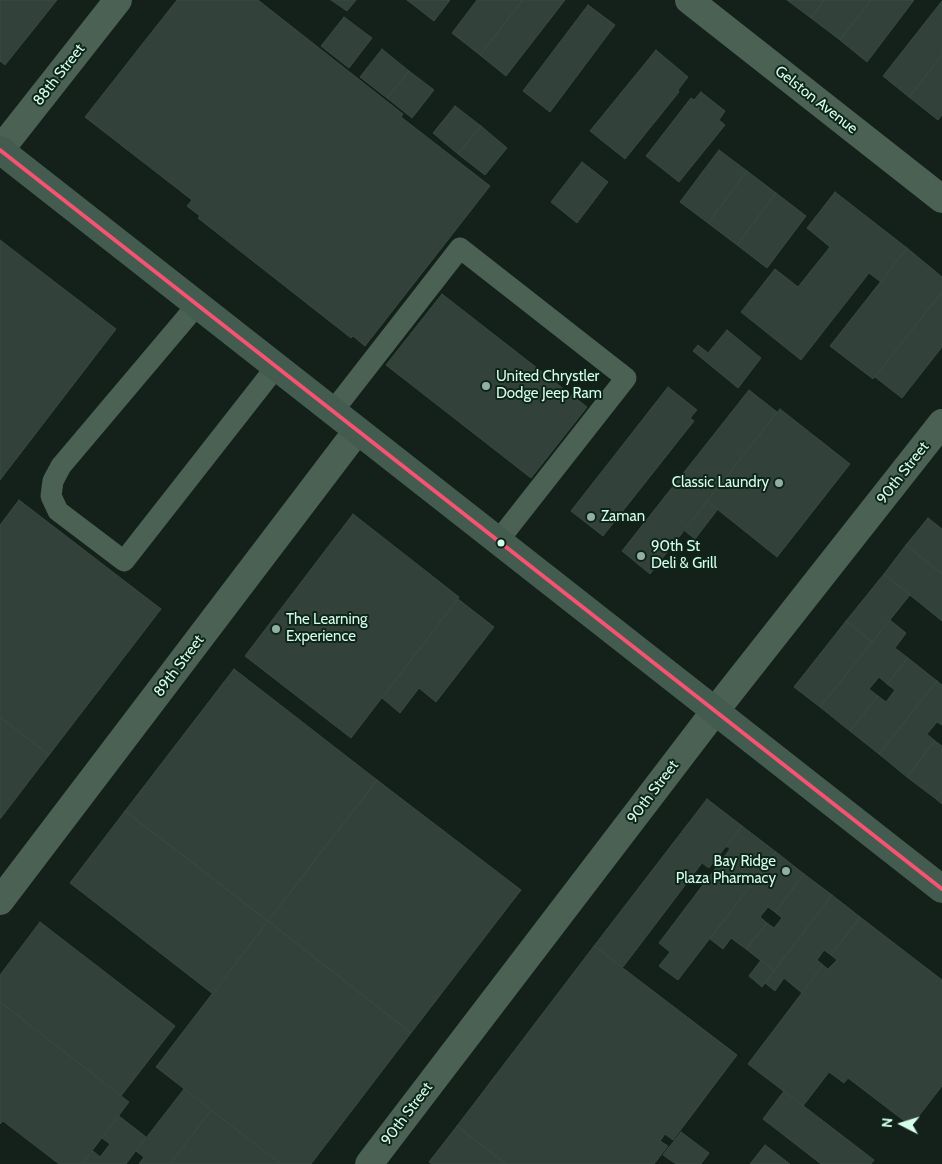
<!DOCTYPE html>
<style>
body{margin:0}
#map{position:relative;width:942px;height:1164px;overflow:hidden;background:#14201a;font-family:Cabin,sans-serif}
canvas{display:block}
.north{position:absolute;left:877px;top:1099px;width:50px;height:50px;-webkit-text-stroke:4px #0f251b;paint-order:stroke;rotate:275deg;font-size:14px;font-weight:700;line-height:20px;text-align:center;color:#d4fee9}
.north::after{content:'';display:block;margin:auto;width:18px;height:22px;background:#d4fee9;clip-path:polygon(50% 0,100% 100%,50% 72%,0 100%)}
</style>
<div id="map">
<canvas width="942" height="1164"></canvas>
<div class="north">N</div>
</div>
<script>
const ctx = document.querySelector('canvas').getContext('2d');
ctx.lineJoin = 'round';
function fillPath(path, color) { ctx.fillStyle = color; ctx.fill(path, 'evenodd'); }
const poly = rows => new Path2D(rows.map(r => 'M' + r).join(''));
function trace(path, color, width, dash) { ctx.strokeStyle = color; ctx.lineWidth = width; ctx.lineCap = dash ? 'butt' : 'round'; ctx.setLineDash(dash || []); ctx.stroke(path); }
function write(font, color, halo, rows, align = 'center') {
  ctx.font = font + ' Cabin,sans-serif'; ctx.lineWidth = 4; ctx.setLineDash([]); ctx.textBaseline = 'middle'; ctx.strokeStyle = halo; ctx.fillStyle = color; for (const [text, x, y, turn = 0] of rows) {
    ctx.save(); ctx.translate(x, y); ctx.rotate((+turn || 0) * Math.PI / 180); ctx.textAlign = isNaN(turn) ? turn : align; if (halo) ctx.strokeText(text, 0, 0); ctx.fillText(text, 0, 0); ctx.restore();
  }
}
const building = poly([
 [0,0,57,0,5,65,0,61,0,0],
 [177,0,258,0,403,114,401,117,490,186,365,346,353,336,351,338,198,218,200,216,187,206,192,200,85,117,177,0],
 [331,0,356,0,347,11,331,0],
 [407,0,450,0,434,21,407,0],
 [477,0,523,0,480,55,452,33,477,0],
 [523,0,565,0,506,76,480,55,523,0],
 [787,0,824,0,811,18,787,0],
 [824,0,871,0,840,40,811,18,824,0],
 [871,0,914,0,867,62,840,40,871,0],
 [942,1,942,55,909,97,883,76,942,1],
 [588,5,615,25,550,112,523,91,588,5],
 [344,17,372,38,349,68,321,46,344,17],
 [382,49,409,71,387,98,360,77,382,49],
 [656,50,688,77,678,90,679,92,625,159,590,131,656,50],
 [942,55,942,115,938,120,909,97,942,55],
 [409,71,434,90,412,118,387,98,409,71],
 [701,92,725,111,719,120,725,125,679,182,646,156,691,98,694,100,701,92],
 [455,106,481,126,458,154,433,133,455,106],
 [481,126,507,148,485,175,458,154,481,126],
 [719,150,747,171,708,223,680,202,719,150],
 [582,162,608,182,577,223,551,202,582,162],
 [747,171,776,193,737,245,708,223,747,171],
 [835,192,907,248,881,282,869,273,801,360,741,312,775,269,798,287,830,247,807,228,835,192],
 [776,193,806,216,767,268,737,245,776,193],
 [0,240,116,329,0,480,0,240],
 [907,248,942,277,942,292,873,379,830,346,907,248],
 [942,292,942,347,902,398,875,377,942,292],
 [442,294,587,407,531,478,386,365,442,294],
 [727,330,761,358,738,388,693,351,698,345,708,353,727,330],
 [668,387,697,410,690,418,694,421,603,536,571,511,668,387],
 [749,390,777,412,650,574,622,551,749,390],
 [780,409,850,464,777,557,707,501,780,409],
 [19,500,161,609,49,755,0,717,0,525,19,500],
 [707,501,718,509,695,539,685,531,707,501],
 [353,514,459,597,351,738,245,656,353,514],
 [928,518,942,529,942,574,906,545,928,518],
 [906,545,942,574,942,621,884,574,906,545],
 [884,574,910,595,872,642,846,621,884,574],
 [458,599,494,627,436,702,419,688,400,713,382,698,458,599],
 [890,620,906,633,895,648,908,658,887,684,879,677,869,689,878,696,850,731,820,707,890,620],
 [846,621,872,642,820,707,794,687,846,621],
 [908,658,937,681,879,754,850,731,878,696,886,702,895,690,887,684,908,658],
 [234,669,377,780,268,921,125,811,234,669],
 [937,681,942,685,942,725,937,722,927,734,935,741,907,777,879,754,937,681],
 [0,717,49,755,0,819,0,717],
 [935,741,942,746,942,791,936,799,907,777,935,741],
 [377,780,521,890,411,1033,268,921,377,780],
 [942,791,942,804,936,799,942,791],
 [707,799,742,826,709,868,702,863,623,967,594,946,707,799],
 [125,811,268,921,213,994,70,883,125,811],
 [742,826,776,852,678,980,659,966,670,952,659,943,730,849,726,846,742,826],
 [776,852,804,874,775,912,768,907,760,917,767,923,746,949,731,938,723,949,710,939,776,852],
 [804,874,832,895,774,971,746,949,767,923,774,928,782,918,775,912,804,874],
 [832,895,860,917,831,955,824,950,817,960,823,965,802,993,784,978,775,991,765,983,832,895],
 [860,917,942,980,942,1086,911,1126,848,1078,844,1083,829,1072,803,1106,748,1064,823,965,828,969,837,960,831,955,860,917],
 [268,921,411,1033,311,1164,281,1164,156,1067,268,921],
 [40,922,175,1026,121,1096,0,1002,0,975,40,922],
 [594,946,737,1055,673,1140,665,1134,660,1141,668,1146,654,1164,506,1164,457,1126,594,946],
 [761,960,774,971,762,987,749,976,761,960],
 [0,1002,129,1102,82,1164,59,1164,3,1121,0,1124,0,1002],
 [184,1089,211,1110,170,1164,139,1164,144,1157,136,1151,184,1089],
 [784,1091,874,1160,871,1164,821,1164,763,1119,784,1091],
 [211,1110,281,1164,170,1164,211,1110],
 [119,1116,146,1137,126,1164,82,1164,93,1151,100,1157,110,1144,102,1138,119,1116],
 [457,1126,506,1164,432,1164,429,1162,457,1126],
 [681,1132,709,1153,701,1164,676,1164,663,1155,681,1132],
 [765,1145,790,1164,750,1164,765,1145]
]);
const lane = poly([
 [197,305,61,466,53,481,51,496,58,511,124,561,276,367],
 [333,411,460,248,626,378,498,541]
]);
const street = poly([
 [689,0,942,199],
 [0,150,118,0],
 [0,901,357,431],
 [369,1164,715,711,942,423]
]);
const secondary = poly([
 [0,150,942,889]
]);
const bus1 = poly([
 [0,150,942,889]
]);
const markers = [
 [486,386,5,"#91b0a1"],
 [779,483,5,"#91b0a1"],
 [591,517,5,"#91b0a1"],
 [501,543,4.5,"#d4fee9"],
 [641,556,5,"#91b0a1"],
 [276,629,5,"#91b0a1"],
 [786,871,5,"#91b0a1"]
];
const streetNames = [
 ["88th Street",59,75,-52],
 ["Gelston Avenue",816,100,38],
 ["90th Street",903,473,-52],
 ["89th Street",179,666,-53],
 ["90th Street",653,792,-53],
 ["90th Street",407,1114,-53]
];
const poiNames = [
 ["United Chrystler",496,377],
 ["Dodge Jeep Ram",496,394],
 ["Classic Laundry",769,483,"right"],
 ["Zaman",601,517],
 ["90th St",651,547],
 ["Deli & Grill",651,564],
 ["The Learning",286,620],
 ["Experience",286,637],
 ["Bay Ridge",776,862,"right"],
 ["Plaza Pharmacy",776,879,"right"]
];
fillPath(building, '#32423a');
trace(building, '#364a42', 1);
trace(lane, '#4a6154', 21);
trace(street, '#4a6154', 28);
trace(secondary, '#445c4f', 28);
trace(bus1, '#f65372', 4);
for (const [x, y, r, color] of markers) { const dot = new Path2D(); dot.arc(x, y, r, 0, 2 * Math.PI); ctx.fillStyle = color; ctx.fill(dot); trace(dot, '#0f251b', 2); }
write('15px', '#d4fee9', '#0f251b', streetNames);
write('15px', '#d4fee9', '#0f251b', poiNames, 'left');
</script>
